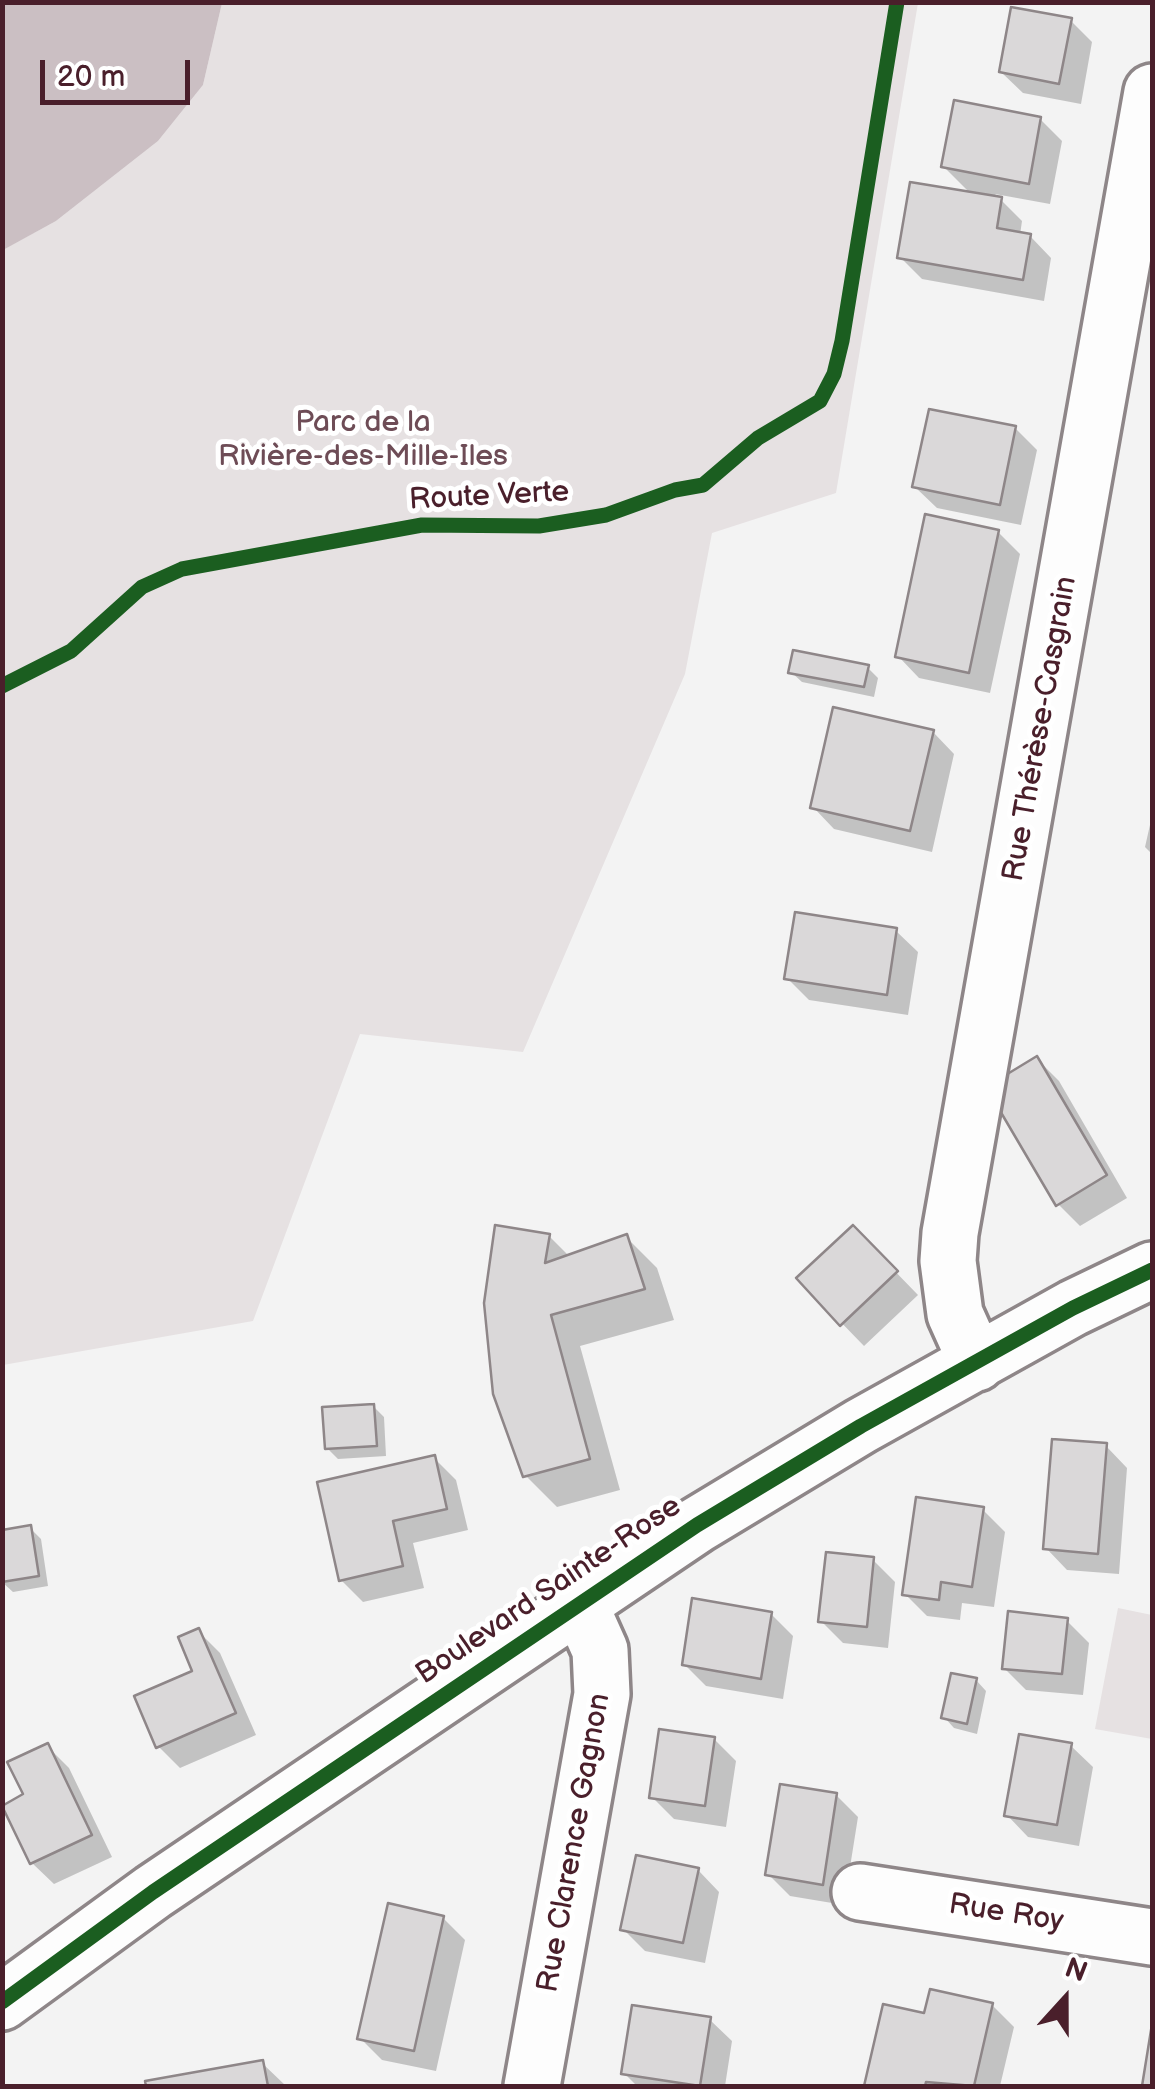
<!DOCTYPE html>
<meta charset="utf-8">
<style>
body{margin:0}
#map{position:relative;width:1155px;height:2089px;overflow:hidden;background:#f3f3f3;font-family:"Balsamiq Sans",sans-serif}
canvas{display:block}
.frame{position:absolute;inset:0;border:5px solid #4a1f2b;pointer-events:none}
.north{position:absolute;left:1015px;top:1949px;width:100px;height:100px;-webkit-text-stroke:8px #fff;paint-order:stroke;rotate:21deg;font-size:28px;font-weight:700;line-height:40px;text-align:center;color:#4a1f2b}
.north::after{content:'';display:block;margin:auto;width:35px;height:45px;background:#4a1f2b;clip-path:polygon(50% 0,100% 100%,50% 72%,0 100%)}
.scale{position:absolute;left:40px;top:60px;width:150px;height:45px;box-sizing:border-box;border:5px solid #4a1f2b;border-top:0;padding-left:12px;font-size:30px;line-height:35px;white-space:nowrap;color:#4a1f2b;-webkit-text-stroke:8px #fff;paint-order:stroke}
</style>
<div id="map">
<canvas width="1155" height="2089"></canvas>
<div class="frame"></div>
<div class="north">N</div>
<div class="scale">20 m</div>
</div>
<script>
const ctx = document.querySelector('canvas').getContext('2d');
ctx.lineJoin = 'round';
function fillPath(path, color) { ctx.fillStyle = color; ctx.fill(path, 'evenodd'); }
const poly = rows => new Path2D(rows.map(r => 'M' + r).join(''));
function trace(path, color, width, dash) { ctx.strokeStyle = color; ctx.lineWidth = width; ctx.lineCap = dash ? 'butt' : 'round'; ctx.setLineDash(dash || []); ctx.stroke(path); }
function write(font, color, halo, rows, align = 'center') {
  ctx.font = font + ' "Balsamiq Sans",sans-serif'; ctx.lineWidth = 10; ctx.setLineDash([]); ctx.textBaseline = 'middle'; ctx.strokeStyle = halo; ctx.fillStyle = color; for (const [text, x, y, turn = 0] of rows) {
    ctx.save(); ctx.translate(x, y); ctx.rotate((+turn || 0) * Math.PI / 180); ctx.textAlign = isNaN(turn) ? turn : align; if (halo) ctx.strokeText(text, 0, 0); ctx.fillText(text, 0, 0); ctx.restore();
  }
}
const green = poly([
 [222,3,918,3,836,493,712,533,685,674,523,1052,360,1034,253,1321,3,1365,2,250,56,221,158,141,203,85],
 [1118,1608,1152,1615,1152,1739,1095,1729]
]);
const water = poly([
 [2,3,222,3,203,85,158,141,56,221,3,250]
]);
const shadow = poly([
 [1070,20,1092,42,1081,104,1023,93,1001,72],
 [1040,119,1062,141,1050,204,995,194,1022,221,1020,235,1030,236,1051,258,1044,301,922,279,900,257,971,194,944,167],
 [1015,428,1037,450,1021,525,937,508,915,487],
 [998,532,1020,554,990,693,919,678,898,656],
 [867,667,878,678,874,697,802,682,791,672],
 [933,732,954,754,932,852,834,829,813,807],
 [1152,816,1152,854,1145,847],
 [896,931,918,952,908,1015,809,1000,787,978],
 [1037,1059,1059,1081,1127,1198,1080,1226,1058,1204],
 [853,1228,918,1295,864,1346,799,1279],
 [549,1236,570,1257,626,1237,657,1268,674,1320,580,1346,620,1490,557,1507,526,1476,496,1394],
 [373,1406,384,1417,386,1456,338,1459,327,1448],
 [1106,1446,1127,1468,1119,1574,1067,1570,1046,1548],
 [434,1458,456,1480,468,1530,413,1543,424,1588,363,1602,341,1580],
 [983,1510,1005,1532,994,1607,962,1603,960,1620,927,1616,905,1594],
 [30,1528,41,1539,48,1586,13,1592,2,1582],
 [873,1560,895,1582,888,1648,843,1643,821,1621],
 [771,1614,793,1636,783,1699,706,1686,684,1664],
 [1067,1621,1089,1643,1083,1695,1026,1690,1004,1668],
 [198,1631,220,1653,256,1735,180,1768,158,1746,196,1672],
 [976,1680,986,1691,977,1734,954,1728,944,1717],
 [714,1739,736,1761,726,1827,674,1819,652,1797],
 [47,1746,69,1768,112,1857,54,1884,32,1863,26,1795],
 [1071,1746,1093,1767,1079,1846,1028,1837,1007,1815],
 [836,1795,858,1817,844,1905,790,1896,768,1874],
 [698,1870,719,1892,705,1963,645,1951,623,1929],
 [443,1918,465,1940,436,2071,382,2060,360,2038],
 [992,2005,1014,2027,1000,2086,866,2086,884,2007,926,2016],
 [710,2020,732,2041,725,2086,637,2086,624,2073],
 [262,2063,286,2086,149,2086,148,2083]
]);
const building = poly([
 [1011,7,1072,18,1059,84,999,72,1011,7],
 [954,100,1041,117,1029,184,941,167,954,100],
 [910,182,1002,197,997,228,1031,234,1023,280,897,258,910,182],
 [929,409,1016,426,1000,505,912,487,929,409],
 [925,514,999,530,969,673,895,657,925,514],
 [793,650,869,665,864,687,788,673,793,650],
 [833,707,934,730,910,831,810,808,833,707],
 [795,912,897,928,887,995,784,979,795,912],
 [1037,1056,1107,1175,1056,1206,986,1087,1037,1056],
 [495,1225,550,1234,545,1263,627,1234,645,1289,551,1315,590,1459,523,1477,493,1394,484,1303,495,1225],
 [853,1225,898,1271,840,1326,796,1278,853,1225],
 [374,1404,377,1446,325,1449,322,1407,374,1404],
 [1052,1439,1107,1443,1098,1554,1043,1549,1052,1439],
 [435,1455,447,1509,393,1521,403,1566,339,1581,317,1482,435,1455],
 [916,1497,984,1507,972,1587,941,1582,939,1600,902,1595,916,1497],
 [31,1525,39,1576,2,1582,2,1530,31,1525],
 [826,1552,874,1557,867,1627,818,1622,826,1552],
 [692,1598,772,1612,761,1679,682,1665,692,1598],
 [1008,1611,1068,1618,1062,1674,1002,1669,1008,1611],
 [199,1628,236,1713,156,1748,134,1696,192,1671,178,1637,199,1628],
 [951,1673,977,1678,967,1724,941,1718,951,1673],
 [659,1729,715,1737,705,1806,649,1798,659,1729],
 [1019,1734,1072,1743,1057,1825,1004,1816,1019,1734],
 [48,1743,92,1835,30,1864,2,1806,23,1794,7,1762,48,1743],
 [780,1784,837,1793,823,1885,765,1875,780,1784],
 [636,1855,699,1868,683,1943,620,1930,636,1855],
 [388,1903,444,1916,414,2051,357,2039,388,1903],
 [930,1989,993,2003,974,2086,926,2082,925,2086,864,2086,883,2004,924,2013,930,1989],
 [632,2005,711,2017,700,2086,621,2074,632,2005],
 [1152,2024,1152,2086,1142,2086,1152,2024],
 [263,2060,268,2086,146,2086,145,2081,263,2060]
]);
const minor = poly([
 [977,1363,955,1314,948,1261,950,1233,1152,92],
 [860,1892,1152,1937],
 [2,2002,153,1892,697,1525,861,1426,1073,1308,1152,1270],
 [532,2086,602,1694,600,1650,579,1603]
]);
const cycleway = poly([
 [2,686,71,651,142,587,182,569,422,525,539,526,606,515,675,490,703,485,758,438,820,401,834,374,842,341,897,2],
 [2,2002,153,1892,697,1525,861,1426,1073,1308,1152,1270]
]);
const parkNames = [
 ["Parc de la",363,423],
 ["Rivière-des-Mille-Iles",363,457]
];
const streetNames = [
 ["Route Verte",489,497,-3],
 ["Rue Thérèse-Casgrain",1041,729,-80],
 ["Boulevard Sainte-Rose",549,1591,-34],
 ["Rue Clarence Gagnon",575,1843,-80],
 ["Rue Roy",1006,1914,9]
];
fillPath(green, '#e6e1e2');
fillPath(water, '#cbbfc3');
fillPath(shadow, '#0003');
fillPath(building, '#dad8d9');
trace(building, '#8e8688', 2.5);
trace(minor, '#8e8688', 62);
trace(minor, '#fdfdfd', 55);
trace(cycleway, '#1b5e20', 15);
write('30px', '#6e4c56', '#fff', parkNames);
write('30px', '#4a1f2b', '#fff', streetNames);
</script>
